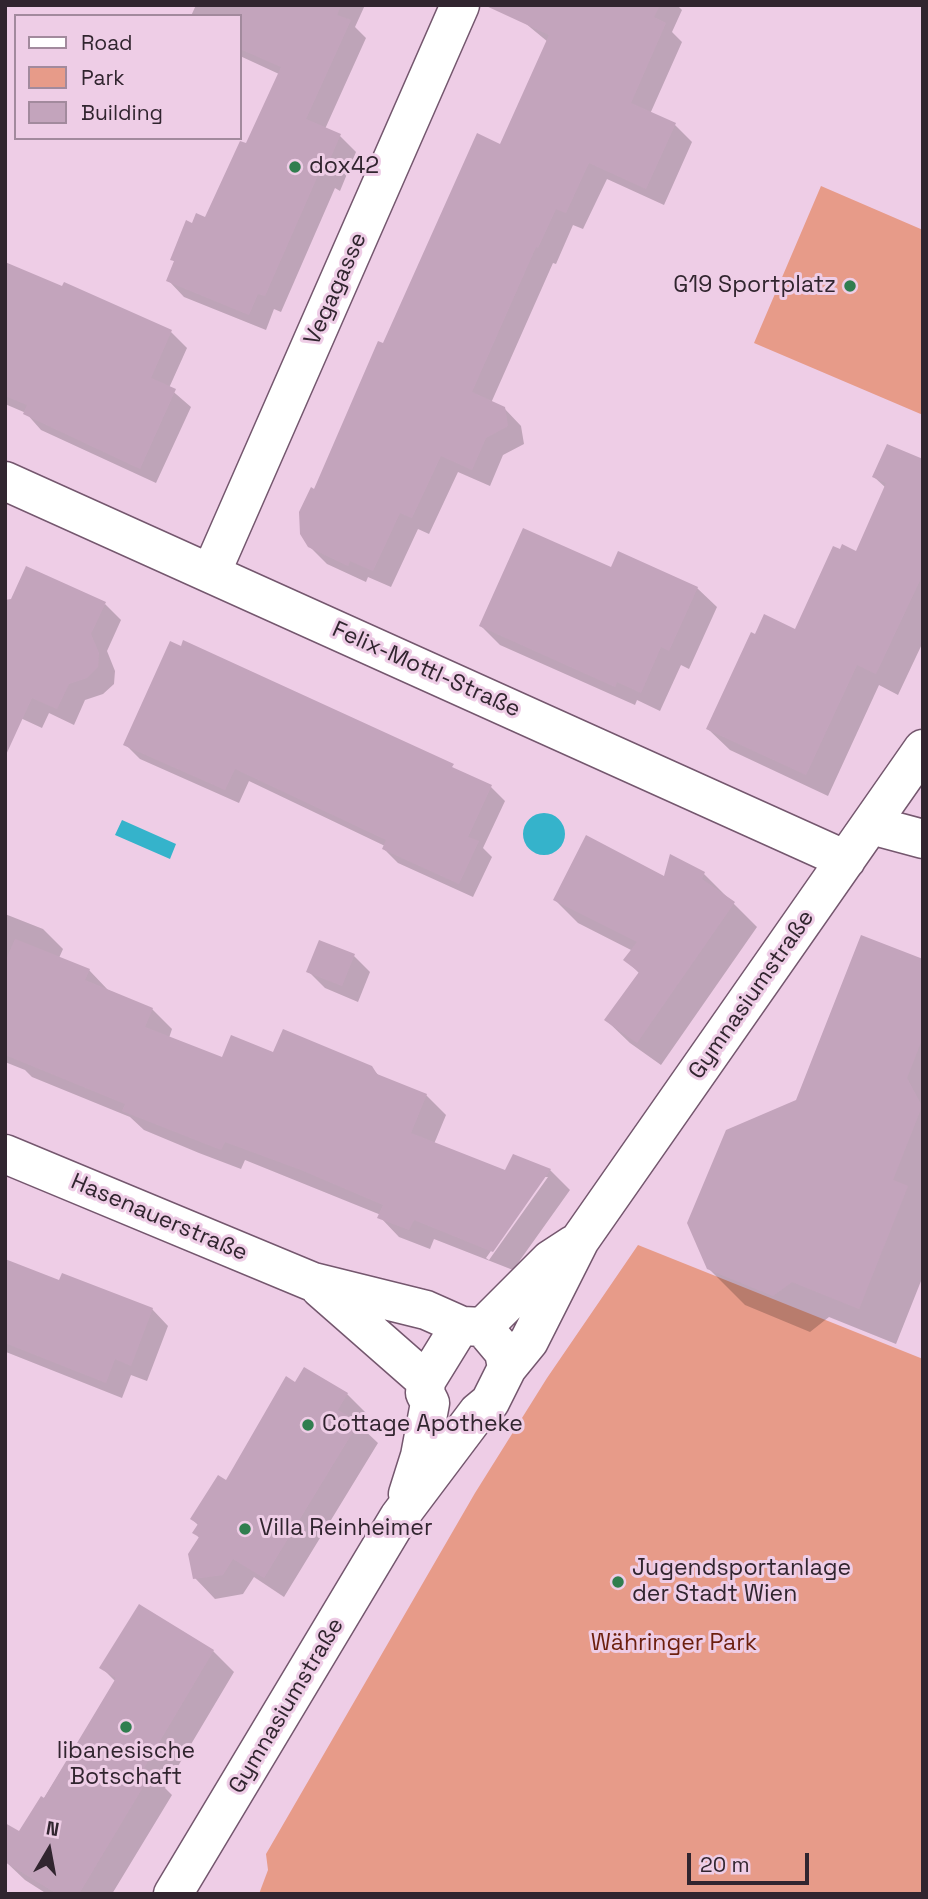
<!DOCTYPE html>
<meta charset="utf-8">
<style>
body{margin:0}
#map{position:relative;width:928px;height:1899px;overflow:hidden;background:#eecde6;font-family:"Space Grotesk",sans-serif}
canvas{display:block}
.frame{position:absolute;inset:0;border:7px solid #31252f;pointer-events:none}
.legend{position:absolute;left:14px;top:14px;width:228px;height:126px;box-sizing:border-box;background:#eecde6;border:2px solid #a28a9d;margin:0;padding:9px 12px;list-style:none;font-size:21px;color:#31252f}
.legend li{display:flex;align-items:center;gap:14px;height:35px}
.legend b{width:35px;border:2px solid #a28a9d}
.north{position:absolute;left:14px;top:1815px;width:70px;height:70px;-webkit-text-stroke:5px #eecde6;paint-order:stroke;rotate:10deg;font-size:19px;font-weight:700;line-height:28px;text-align:center;color:#31252f}
.north::after{content:'';display:block;margin:auto;width:24px;height:32px;background:#31252f;clip-path:polygon(50% 0,100% 100%,50% 72%,0 100%)}
.scale{position:absolute;left:687px;top:1853px;width:122px;height:32px;box-sizing:border-box;border:4px solid #31252f;border-top:0;padding-left:9px;font-size:21px;line-height:24px;white-space:nowrap;color:#31252f;-webkit-text-stroke:5px #eecde6;paint-order:stroke}
</style>
<div id="map">
<canvas width="928" height="1899"></canvas>
<div class="frame"></div>
<ul class="legend">
<li><b style="height:9px;background:#fff"></b>Road</li>
<li><b style="height:19px;background:#e79b89"></b>Park</li>
<li><b style="height:19px;background:#c3a4bc"></b>Building</li>
</ul>
<div class="north">N</div>
<div class="scale">20 m</div>
</div>
<script>
const ctx = document.querySelector('canvas').getContext('2d');
ctx.lineJoin = 'round';
function fillPath(path, color) { ctx.fillStyle = color; ctx.fill(path, 'evenodd'); }
const poly = rows => new Path2D(rows.map(r => 'M' + r).join(''));
function trace(path, color, width, dash) { ctx.strokeStyle = color; ctx.lineWidth = width; ctx.lineCap = dash ? 'butt' : 'round'; ctx.setLineDash(dash || []); ctx.stroke(path); }
function write(font, color, halo, rows, align = 'center') {
  ctx.font = font + ' "Space Grotesk",sans-serif'; ctx.lineWidth = 6; ctx.setLineDash([]); ctx.textBaseline = 'middle'; ctx.strokeStyle = halo; ctx.fillStyle = color; for (const [text, x, y, turn = 0] of rows) {
    ctx.save(); ctx.translate(x, y); ctx.rotate((+turn || 0) * Math.PI / 180); ctx.textAlign = isNaN(turn) ? turn : align; if (halo) ctx.strokeText(text, 0, 0); ctx.fillText(text, 0, 0); ctx.restore();
  }
}
const green = poly([
 [821,186,923,230,923,415,754,343],
 [638,1245,923,1359,923,1894,259,1894,268,1870,266,1854,475,1493,547,1378]
]);
const water = poly([
 '523 834a21 21 0 1 1 42 0a21 21 0 1 1-42 0Z',
 [122,820,176,844,170,859,115,835]
]);
const shadow = poly([
 [196,5,365,5,355,27,366,38,325,129,340,136,356,152,340,191,335,188,281,312,274,309,266,330,184,297,168,280,176,263,172,259,193,225,206,219,247,146,279,74,240,56,240,16,191,16],
 [533,5,677,5,682,10,672,32,682,42,650,114,675,125,692,142,664,205,607,179,583,229,573,225,556,264,553,263,491,403,504,408,521,426,524,444,503,455,490,486,458,472,429,534,418,529,391,587,368,577,366,582,327,564,309,546,315,491,384,345,501,146,548,42,525,23],
 [5,279,171,332,187,348,169,388,191,407,156,483,41,430,26,413,5,404],
 [923,461,923,642,898,695,879,685,828,796,730,750,708,729,796,631,857,553,886,488,874,477],
 [611,570,697,588,717,607,689,669,681,665,660,711,637,700,635,705,500,645,481,626],
 [105,604,121,620,107,651,115,671,114,684,103,694,85,700,74,725,49,713,42,728,14,715],
 [182,648,491,787,505,801,483,848,492,857,473,897,398,863,384,849,385,846,249,781,239,803,140,759,126,745],
 [671,857,704,874,757,927,661,1065,630,1043,606,1020,640,974,626,960,633,951,578,923,555,900,665,879],
 [5,914,43,929,63,949,59,958,89,970,108,990,152,1009,172,1029,169,1038,223,1060,274,1054,371,1067,381,1078,426,1095,446,1115,434,1144,506,1173,513,1156,550,1170,570,1190,513,1270,434,1239,430,1249,399,1237,380,1217,381,1215,245,1160,241,1169,199,1153,144,1130,130,1117,32,1077,25,1070,5,1062],
 [543,1177,548,1177,489,1260,486,1258],
 [354,956,370,972,358,1002,325,988,308,971],
 [923,961,923,1276,896,1344,829,1317,810,1332,745,1305,708,1268,797,1101],
 [5,1261,60,1282,152,1309,168,1326,147,1381,131,1375,122,1398,6,1352,5,1355],
 [296,1384,347,1394,367,1414,360,1426,378,1443,284,1597,254,1577,243,1594,215,1599,195,1578,200,1539,195,1533,199,1526,192,1519,226,1482],
 [213,1651,234,1672,165,1788,172,1795,112,1894,47,1894,25,1880,5,1861,116,1682,102,1668]
]);
const building = poly([
 [240,5,341,5,337,15,351,20,306,119,341,134,323,175,319,173,265,296,258,294,249,315,166,281,174,261,170,260,186,220,192,223,196,213,205,217,240,141,246,143,281,67,240,49],
 [484,5,660,5,654,17,666,23,631,103,676,123,646,189,589,163,566,213,556,209,538,248,536,247,472,392,505,407,508,426,486,438,472,470,441,456,412,518,400,513,373,571,350,561,348,566,308,547,300,534,299,512,311,487,314,489,378,341,383,343,477,133,500,144,549,35],
 [5,262,62,286,64,282,172,330,151,378,176,389,140,469,23,414,27,405,5,396],
 [887,444,923,459,923,574,876,674,857,665,806,775,706,729,751,632,755,634,764,614,795,629,833,546,840,549,842,544,856,551,886,483,872,477],
 [523,528,611,567,618,551,698,587,669,651,661,647,641,693,617,682,615,687,479,626],
 [26,566,106,602,91,634,99,653,98,667,87,678,69,684,57,709,32,698,5,757,5,600,11,599],
 [183,640,454,764,452,767,492,785,468,837,479,841,459,884,382,849,386,840,235,769,225,790,123,745,170,641,181,646],
 [586,835,664,876,670,854,705,872,702,879,735,902,637,1043,604,1020,639,972,623,960,637,942,553,900],
 [861,935,923,959,923,1037,907,1078,922,1106,893,1180,908,1186,859,1309,792,1282,773,1296,707,1269,687,1223,726,1130,796,1100],
 [15,939,90,969,85,980,153,1008,145,1027,222,1057,231,1035,273,1052,283,1029,372,1066,377,1074,427,1094,411,1133,505,1170,513,1154,551,1169,493,1252,414,1220,409,1230,377,1218,383,1205,301,1170,225,1142,221,1150,122,1111,125,1104,5,1055,5,962],
 [319,940,355,954,342,986,306,972],
 [5,1259,59,1280,62,1273,153,1308,131,1366,115,1359,106,1383,5,1343],
 [304,1367,348,1393,338,1410,359,1422,264,1578,233,1559,223,1575,193,1579,188,1554,199,1537,192,1533,198,1524,190,1519,218,1475,226,1480,286,1376,295,1382],
 [139,1604,214,1650,144,1768,152,1772,79,1894,57,1894,5,1862,5,1823,19,1831,41,1796,44,1798,116,1678,99,1668]
]);
const minor = poly([
 [5,481,846,860],
 [211,573,460,5],
 [871,825,923,839],
 [5,1154,313,1282,426,1310,462,1326],
 [320,1288,426,1381],
 [483,1327,550,1260,573,1245],
 [408,1494,420,1456,430,1403,425,1393,426,1381,455,1334,462,1326,483,1327,504,1352,507,1368],
 [173,1894,399,1517,478,1412,490,1402,507,1368,529,1341,580,1240,923,749]
]);
const markers = [
 [295,167,7,"#307e4f"],
 [850,286,7,"#307e4f"],
 [308,1425,7,"#307e4f"],
 [245,1529,7,"#307e4f"],
 [618,1582,7,"#307e4f"],
 [126,1727,7,"#307e4f"]
];
const poiNames = [
 ["dox42",309,167],
 ["G19 Sportplatz",836,286,"right"],
 ["Cottage Apotheke",322,1425],
 ["Villa Reinheimer",259,1529],
 ["Jugendsportanlage",632,1569],
 ["der Stadt Wien",632,1595],
 ["libanesische",126,1752,"center"],
 ["Botschaft",126,1778,"center"]
];
const streetNames = [
 ["Vegagasse",336,289,-66],
 ["Felix-Mottl-Straße",426,670,24],
 ["Gymnasiumstraße",752,995,-55],
 ["Hasenauerstraße",159,1218,23],
 ["Gymnasiumstraße",287,1706,-59]
];
const parkNames = [
 ["Währinger Park",674,1644]
];
fillPath(green, '#e79b89');
fillPath(water, '#35b3cb');
fillPath(shadow, '#0003');
fillPath(building, '#c3a4bc');
trace(minor, '#74576e', 41);
trace(minor, '#fff', 38);
for (const [x, y, r, color] of markers) { const dot = new Path2D(); dot.arc(x, y, r, 0, 2 * Math.PI); ctx.fillStyle = color; ctx.fill(dot); trace(dot, '#eecde6', 2.5); }
write('23px', '#31252f', '#eecde6', poiNames, 'left');
write('23px', '#31252f', '#eecde6', streetNames);
write('23px', '#6c1f0e', '#eecde6', parkNames);
</script>
